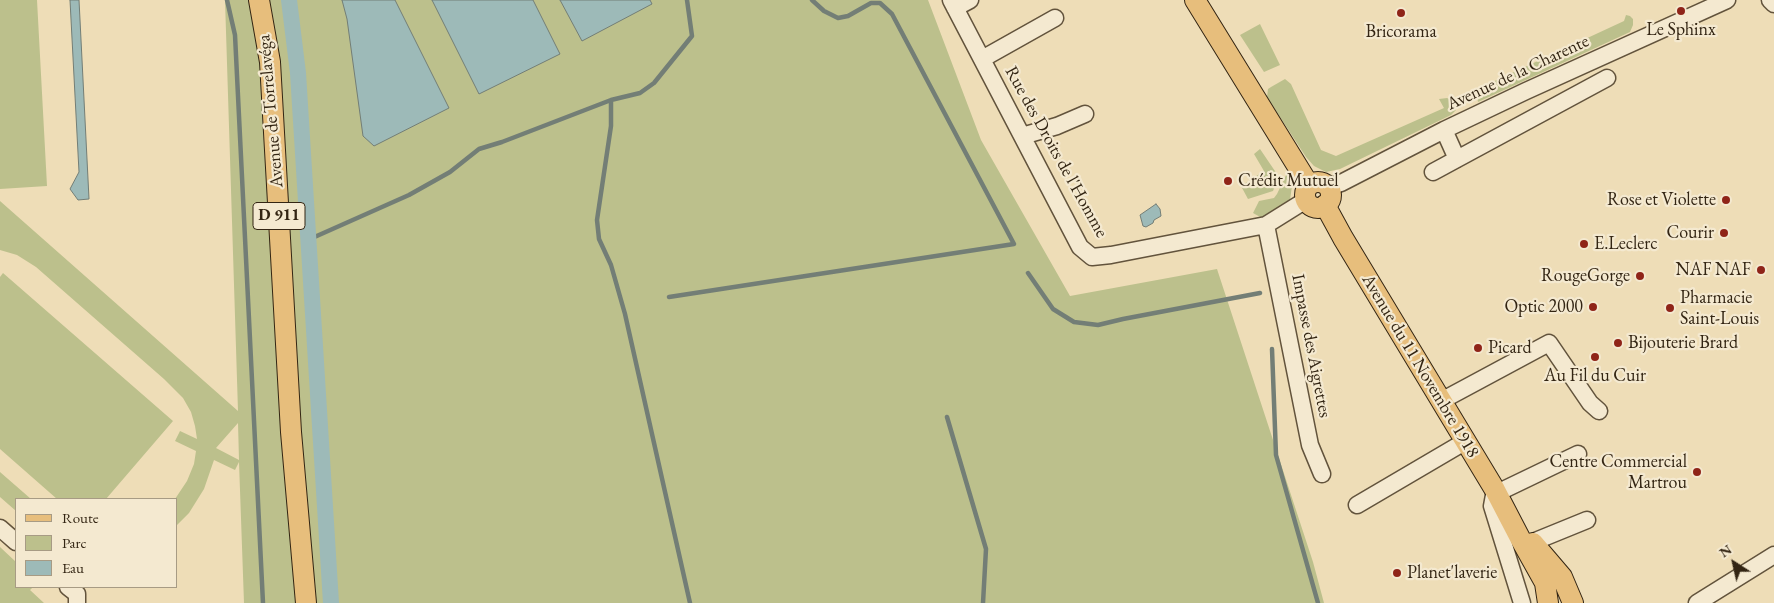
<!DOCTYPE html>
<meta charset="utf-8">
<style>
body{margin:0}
#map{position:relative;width:1774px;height:603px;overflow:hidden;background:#eeddb7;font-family:"EB Garamond",serif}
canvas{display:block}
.legend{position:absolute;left:15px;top:498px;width:162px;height:90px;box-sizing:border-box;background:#f4e9d0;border:1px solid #a79b84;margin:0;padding:6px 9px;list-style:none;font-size:15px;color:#332513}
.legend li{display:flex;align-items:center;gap:10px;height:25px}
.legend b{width:25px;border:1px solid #a79b84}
.north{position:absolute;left:1709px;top:538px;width:50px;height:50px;-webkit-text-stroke:4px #f4e9d0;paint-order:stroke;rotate:325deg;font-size:14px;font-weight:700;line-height:20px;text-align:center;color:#332513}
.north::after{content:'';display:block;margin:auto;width:18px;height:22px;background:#332513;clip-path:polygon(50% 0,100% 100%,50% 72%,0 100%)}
</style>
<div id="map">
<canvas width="1774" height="603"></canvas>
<ul class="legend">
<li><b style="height:6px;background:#e7be7c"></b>Route</li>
<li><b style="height:14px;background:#bcc08c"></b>Parc</li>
<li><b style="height:14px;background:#9dbab8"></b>Eau</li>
</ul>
<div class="north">N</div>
</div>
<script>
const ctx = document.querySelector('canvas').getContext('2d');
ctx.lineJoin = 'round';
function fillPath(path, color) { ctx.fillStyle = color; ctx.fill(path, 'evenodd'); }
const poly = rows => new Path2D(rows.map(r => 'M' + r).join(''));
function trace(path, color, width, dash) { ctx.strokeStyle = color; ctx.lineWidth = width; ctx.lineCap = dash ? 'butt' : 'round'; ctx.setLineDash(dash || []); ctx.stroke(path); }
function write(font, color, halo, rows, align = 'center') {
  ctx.font = font + ' "EB Garamond",serif'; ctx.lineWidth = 4.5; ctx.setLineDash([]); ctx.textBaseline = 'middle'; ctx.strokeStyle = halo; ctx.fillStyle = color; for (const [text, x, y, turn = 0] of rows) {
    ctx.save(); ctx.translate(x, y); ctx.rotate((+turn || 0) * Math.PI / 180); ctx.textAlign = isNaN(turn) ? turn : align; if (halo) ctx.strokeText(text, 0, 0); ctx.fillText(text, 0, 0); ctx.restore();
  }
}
const green = poly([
 [0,0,37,0,47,186,0,189],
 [225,0,928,0,981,140,1070,296,1217,269,1313,562,1324,603,244,603,239,462,235,470,214,460,204,489,189,513,176,526,175,499,187,481,194,464,196,451,175,441,180,431,197,439,195,426,191,412,183,398,164,379,36,267,17,255,0,250,0,201,238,411],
 [238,423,239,460,216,448],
 [1626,15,1630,16,1633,19,1633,25,1630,32,1478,102,1477,96,1486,85,1624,21],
 [1260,24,1280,65,1264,72,1240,35],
 [1285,79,1291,84,1321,150,1336,156,1444,108,1439,99,1447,98,1453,101,1456,106,1456,110,1451,115,1340,169,1326,172,1314,166,1306,157,1267,97,1268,89,1271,87],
 [1260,149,1279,177,1273,191,1248,199,1241,186,1264,171,1254,154],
 [1287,173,1288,173,1290,176,1292,186,1290,200,1279,208,1262,218,1253,213,1259,201,1274,198,1277,194],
 [3,273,173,421,106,499,57,499,0,449,0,277],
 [0,472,31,499,16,499,16,511,0,497],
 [0,547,16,562,16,587,33,587,30,590,44,603,0,603]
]);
const water = poly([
 [70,0,79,0,89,199,78,200,70,189,79,172,70,0],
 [342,0,395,0,449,108,374,146,363,136,347,19,342,0],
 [432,0,533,0,560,54,479,94,432,0],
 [560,0,650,0,652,4,582,41,560,0],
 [1156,204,1160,209,1161,216,1154,220,1153,223,1146,227,1143,226,1140,215,1156,204]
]);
const stream = poly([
 [227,0,235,35,263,603],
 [611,100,611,126,597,220,599,239,611,265,625,314,690,603],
 [310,239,409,195,450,172,479,149,502,142,611,100,640,93,654,83,692,36,687,0],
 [1028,273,1053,309,1074,322,1098,325,1123,319,1260,293],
 [669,297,1014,244,892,14,880,3,871,3,848,16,838,18,824,11,812,0],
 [1272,349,1276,455,1318,603],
 [947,417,986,549,983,603]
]);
const canal = poly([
 [289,0,298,73,331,603]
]);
const minor = poly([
 [951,0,1080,247,1092,257,1111,255,1266,225,1306,200],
 [1770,0,1774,4],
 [955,8,970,0],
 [982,59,1055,18],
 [1444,130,1457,159,1607,78],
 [1022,136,1057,126,1085,114],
 [1433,172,1457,159],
 [1329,187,1341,183,1444,130,1526,91,1727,0],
 [1266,225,1310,445,1322,474],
 [1441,401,1549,343,1590,403,1599,411],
 [1495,490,1492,506,1522,603],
 [1497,493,1578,454],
 [1357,505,1466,441],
 [0,528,16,542],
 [1533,542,1587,520],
 [68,587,77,594,77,603],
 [1697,603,1774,555]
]);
const major = poly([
 [259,0,270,62,291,432,306,603],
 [1195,0,1309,185],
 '1305 195a13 13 0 1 1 26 0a13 13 0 1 1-26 0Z',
 [1325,205,1343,238,1495,490,1521,540,1545,583,1548,603],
 [1533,543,1562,577,1573,603]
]);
const markers = [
 [1681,11,5,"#8f2418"],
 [1401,13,5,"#8f2418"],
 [1228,181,5,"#8f2418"],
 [1726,200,5,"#8f2418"],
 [1724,233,5,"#8f2418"],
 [1584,244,5,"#8f2418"],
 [1761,270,5,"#8f2418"],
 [1640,276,5,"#8f2418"],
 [1593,307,5,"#8f2418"],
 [1670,308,5,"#8f2418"],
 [1618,343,5,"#8f2418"],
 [1478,348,5,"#8f2418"],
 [1595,357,5,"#8f2418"],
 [1697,472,5,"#8f2418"],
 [1397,573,5,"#8f2418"]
];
const shields = [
 [279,216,52]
];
const shieldNames = [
 ["D 911",279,216]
];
const poiNames = [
 ["Le Sphinx",1681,30,"center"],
 ["Bricorama",1401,32,"center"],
 ["Crédit Mutuel",1238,181],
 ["Rose et Violette",1716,200,"right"],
 ["Courir",1714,233,"right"],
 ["E.Leclerc",1594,244],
 ["NAF NAF",1751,270,"right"],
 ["RougeGorge",1630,276,"right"],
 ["Pharmacie",1680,298],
 ["Saint-Louis",1680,319],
 ["Optic 2000",1583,307,"right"],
 ["Bijouterie Brard",1628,343],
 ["Picard",1488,348],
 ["Au Fil du Cuir",1595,376,"center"],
 ["Centre Commercial",1687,462,"right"],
 ["Martrou",1687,483,"right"],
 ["Planet'laverie",1407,573]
];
const streetNames = [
 ["Avenue de la Charente",1518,73,-25],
 ["Avenue de Torrelavéga",271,111,-95],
 ["Rue des Droits de l'Homme",1056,152,61],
 ["Impasse des Aigrettes",1311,346,79],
 ["Avenue du 11 Novembre 1918",1420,366,59]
];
fillPath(green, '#bcc08c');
fillPath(water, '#9dbab8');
trace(water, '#737e76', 1);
trace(stream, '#737e76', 4.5);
trace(canal, '#9dbab8', 16);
trace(minor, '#62533c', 19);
trace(major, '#332513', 22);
trace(minor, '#f4e9d0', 16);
trace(major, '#e7be7c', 20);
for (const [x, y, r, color] of markers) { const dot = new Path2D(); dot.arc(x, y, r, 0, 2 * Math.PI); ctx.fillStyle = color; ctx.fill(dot); trace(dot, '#f4e9d0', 2); }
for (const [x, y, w] of shields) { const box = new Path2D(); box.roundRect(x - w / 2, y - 13.5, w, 27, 4); ctx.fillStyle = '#f4e9d0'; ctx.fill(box); trace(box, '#332513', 1); }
write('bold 16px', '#332513', null, shieldNames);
write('18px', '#332513', '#f4e9d0', poiNames, 'left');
write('18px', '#332513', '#f4e9d0', streetNames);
</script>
